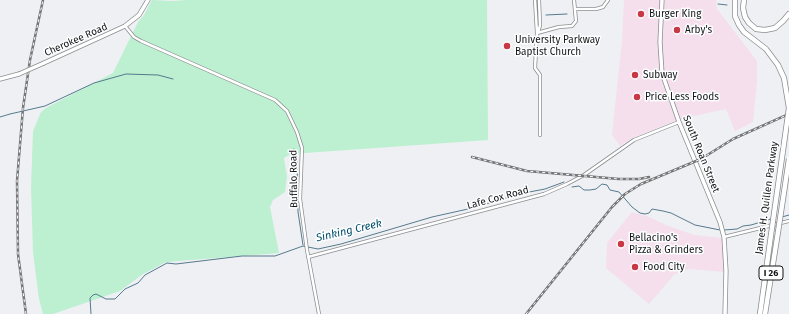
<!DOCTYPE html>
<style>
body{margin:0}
canvas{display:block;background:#eef0f3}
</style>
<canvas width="789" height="314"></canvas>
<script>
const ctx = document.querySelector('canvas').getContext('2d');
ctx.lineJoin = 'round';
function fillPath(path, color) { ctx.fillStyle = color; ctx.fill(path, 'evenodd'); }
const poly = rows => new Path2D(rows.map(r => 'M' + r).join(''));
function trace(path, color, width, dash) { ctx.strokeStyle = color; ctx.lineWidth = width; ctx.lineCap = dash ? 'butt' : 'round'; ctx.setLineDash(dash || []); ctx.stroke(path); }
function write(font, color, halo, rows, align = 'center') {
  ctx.font = font + ' "Fira Sans",sans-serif'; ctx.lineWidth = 3; ctx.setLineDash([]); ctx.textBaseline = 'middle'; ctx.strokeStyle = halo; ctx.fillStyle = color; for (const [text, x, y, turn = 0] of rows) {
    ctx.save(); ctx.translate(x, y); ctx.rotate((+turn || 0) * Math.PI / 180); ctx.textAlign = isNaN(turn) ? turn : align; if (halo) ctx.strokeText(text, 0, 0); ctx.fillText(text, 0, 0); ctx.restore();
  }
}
const commercial = poly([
 [624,0,716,0,717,9,757,61,757,81,753,122,735,131,726,109,680,119,632,138,620,146,612,135,622,41],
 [632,212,649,217,666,225,694,235,722,238,724,272,690,269,683,270,674,275,649,304,606,268,607,243]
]);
const green = poly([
 [152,0,172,1,188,0,487,0,488,140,291,154,284,158,287,177,285,192,273,200,270,207,279,253,166,262,143,274,120,291,53,314,43,314,39,299,33,252,31,188,33,131,41,112,46,108,113,73,138,22,144,15]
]);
const stream = poly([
 [718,4,727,5],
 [546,15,567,14],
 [0,117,10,114,45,106,94,83,126,74,158,75,173,79],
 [294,149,297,162,298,212,303,245],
 [572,187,579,186,584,190,590,190,596,189,602,184,607,185,610,190,619,192,632,207,640,213,645,214,649,213,652,209,663,211,671,213,695,225,720,230],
 [782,217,789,215],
 [724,230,737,229,743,226,751,225,771,219],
 [91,314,90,298,93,295,96,294,106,299,115,299,125,289,138,283,145,275,167,263,176,264,242,256,275,256,303,246,318,249,341,244,432,217,468,209,524,193,545,189,564,182]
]);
const street = poly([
 [535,0,537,33,535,68,540,75,540,135],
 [575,9,596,9,603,7,608,0],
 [125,26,134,37,141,41,275,100,287,111,297,132,302,148,300,199,307,250,319,314],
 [537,33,559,27,572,26,576,21,574,0],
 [538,33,540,25,539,0],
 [724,237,789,221],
 [308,257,544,194,567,184,584,175,634,140,679,122]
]);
const secondary = poly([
 [662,0,660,42,662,73,679,122,720,222,724,237,726,271,725,314],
 [44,63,125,26,139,15,148,0],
 [0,79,19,74]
]);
const highway = poly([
 [735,0,735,16,739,25,744,32,766,49,778,65,784,78,789,108],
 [744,0,743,8,745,17,749,23,756,29,765,30,775,28,783,21,789,14],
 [760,314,771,235],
 [765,314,778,232]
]);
const rail = poly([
 [472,157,527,171,619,179,639,179,649,177],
 [26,314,18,254,17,181,23,108,30,60,43,0],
 [526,314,612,207,625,194,641,184,701,159,733,139,789,114]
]);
const secondaryBridge = poly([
 [19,74,44,63]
]);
const highwayBridge = poly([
 [778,232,789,159],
 [771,235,789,108]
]);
const markers = [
 [641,14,4,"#c93945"],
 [677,30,4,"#c93945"],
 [507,46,4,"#c93945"],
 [635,75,4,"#c93945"],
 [637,97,4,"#c93945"],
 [621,244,4,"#c93945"],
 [635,267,4,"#c93945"]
];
const shields = [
 [771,273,24]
];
const shieldNames = [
 ["I 26",771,273]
];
const poiNames = [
 ["Burger King",649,14],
 ["Arby's",685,30],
 ["University Parkway",515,40],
 ["Baptist Church",515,52],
 ["Subway",643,75],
 ["Price Less Foods",645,97],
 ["Bellacino's",629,238],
 ["Pizza & Grinders",629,250],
 ["Food City",643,267]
];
const streetNames = [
 ["Cherokee Road",76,40,-24],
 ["South Roan Street",701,154,68],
 ["Buffalo Road",294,179,-91],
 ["Lafe Cox Road",498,198,-15],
 ["James H. Quillen Parkway",767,198,-82]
];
const waterNames = [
 ["Sinking Creek",349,231,-13]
];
fillPath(commercial, '#f5dfed');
fillPath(green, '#bcf0d1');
trace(stream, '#557a8d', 1);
trace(street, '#8b8d90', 4);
trace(secondary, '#8b8d90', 5);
trace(highway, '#8b8d90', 6);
trace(street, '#fff', 2.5);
trace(secondary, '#fff', 3.5);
trace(highway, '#fff', 4.5);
trace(rail, '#757678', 2.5);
trace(rail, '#fdfeff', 1, [3]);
trace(secondaryBridge, '#8b8d90', 5, []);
trace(highwayBridge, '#8b8d90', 6, []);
trace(secondaryBridge, '#fff', 3.5);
trace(highwayBridge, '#fff', 4.5);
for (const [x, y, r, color] of markers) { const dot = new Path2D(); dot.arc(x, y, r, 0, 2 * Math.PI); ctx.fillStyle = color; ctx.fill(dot); trace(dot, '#fdfeff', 1.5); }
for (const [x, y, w] of shields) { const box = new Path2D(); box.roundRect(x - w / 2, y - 7, w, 14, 3); ctx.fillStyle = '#fdfeff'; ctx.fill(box); trace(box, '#131415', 1); }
write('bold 9px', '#131415', null, shieldNames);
write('10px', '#131415', '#fdfeff', poiNames, 'left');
write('10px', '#131415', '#fdfeff', streetNames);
write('italic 11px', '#024e69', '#fdfeff', waterNames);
</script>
